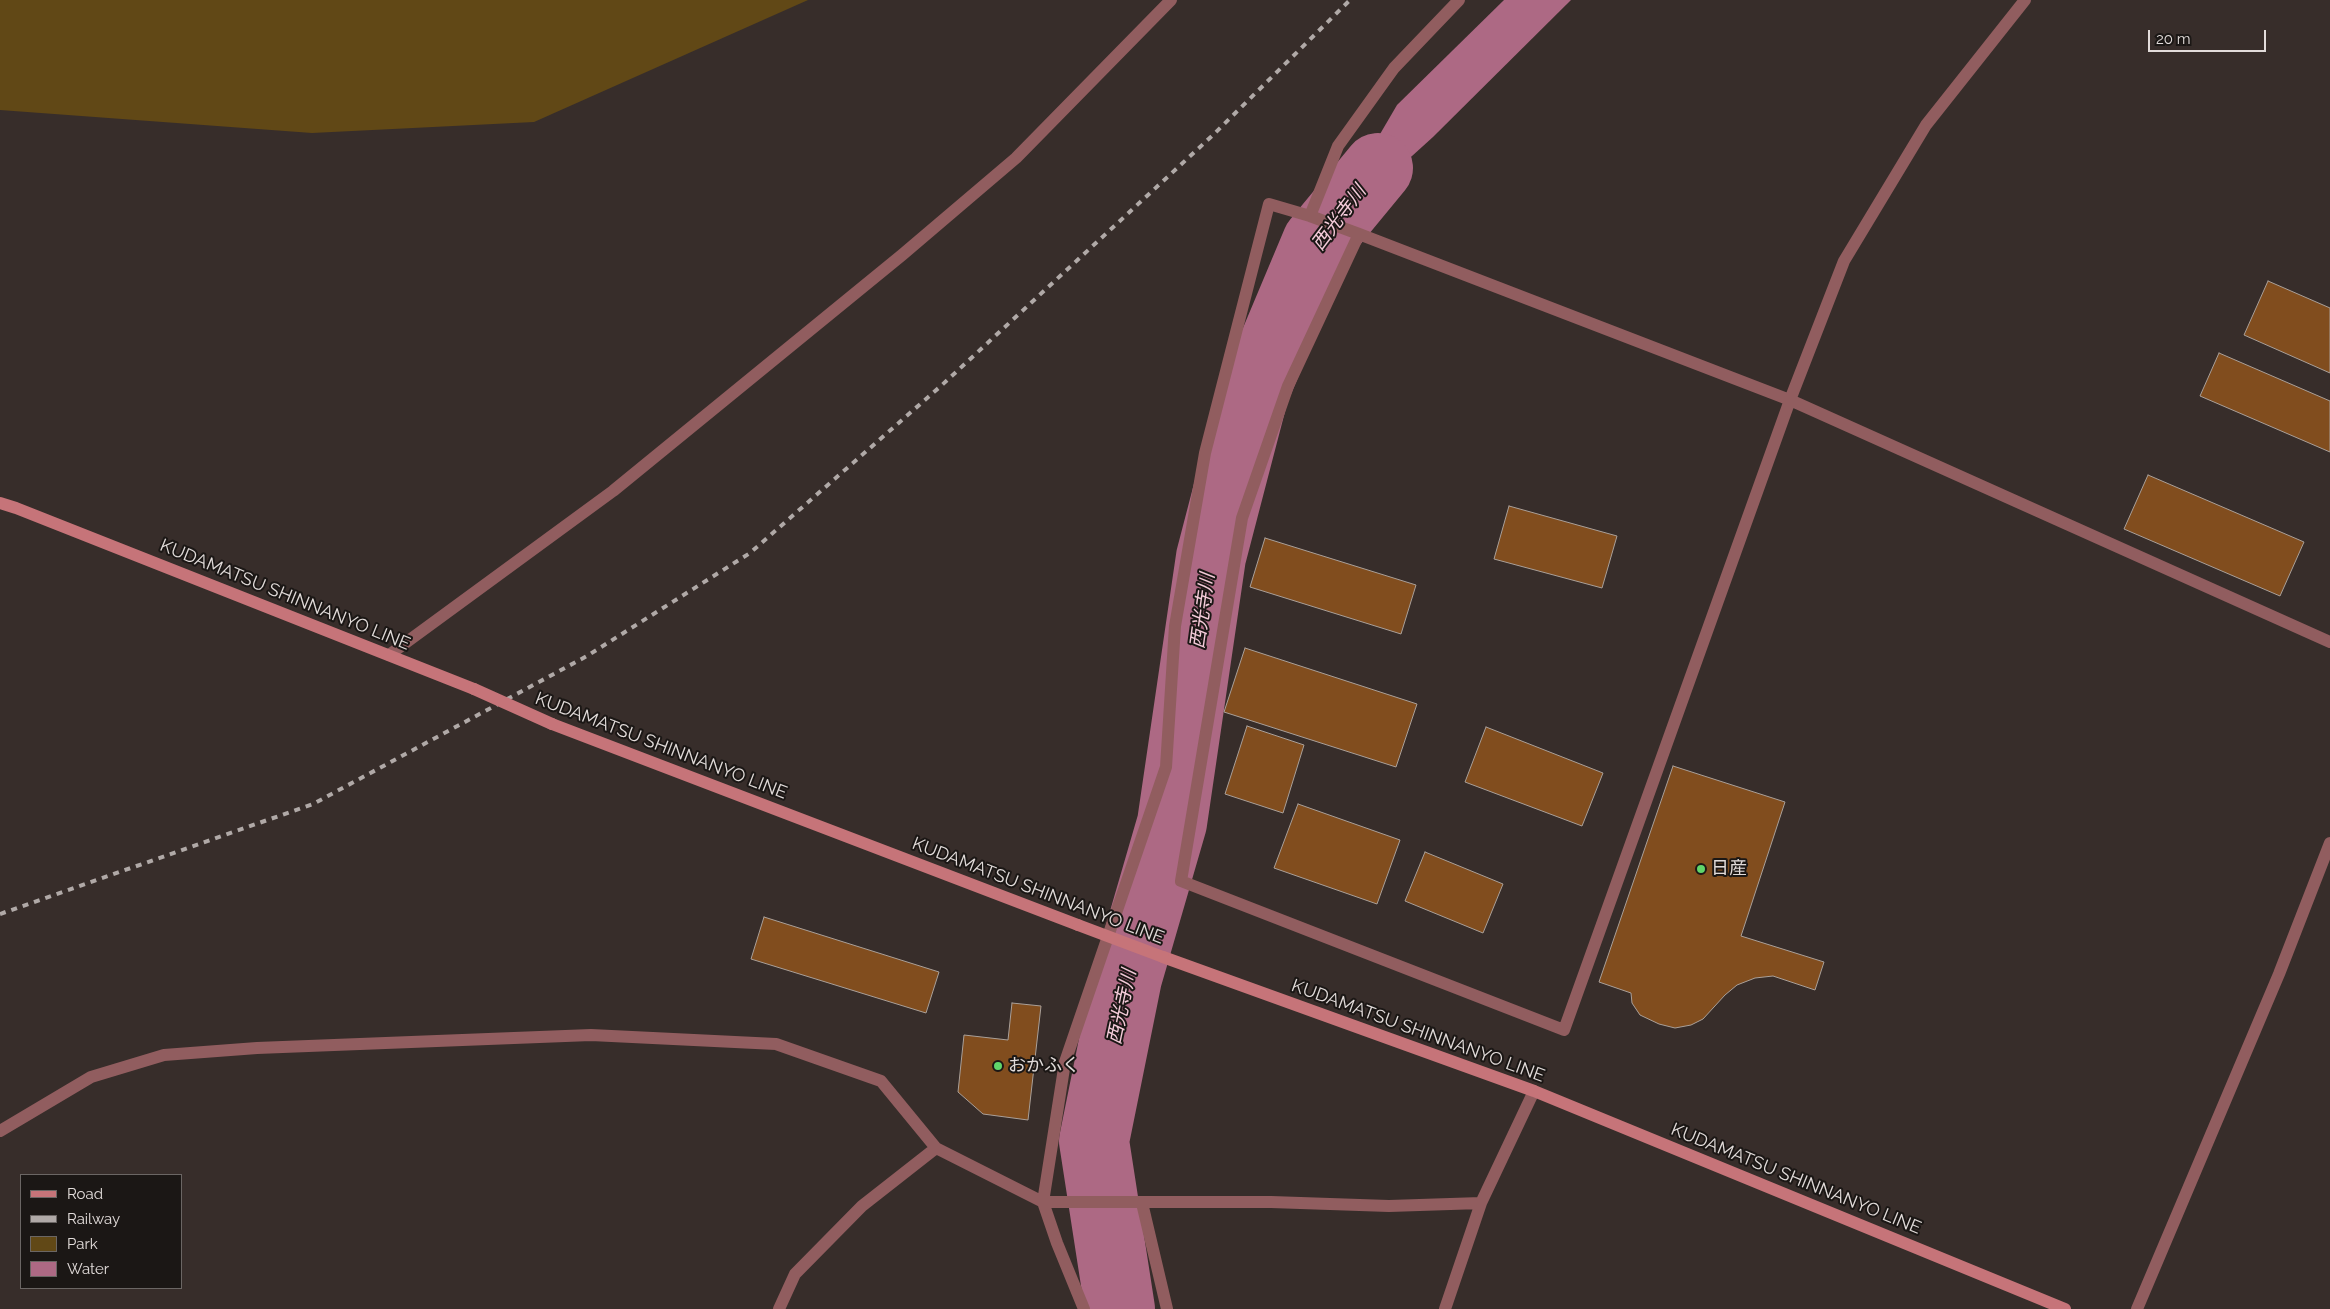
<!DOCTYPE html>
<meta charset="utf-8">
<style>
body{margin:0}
#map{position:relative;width:2330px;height:1309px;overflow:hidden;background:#372d2a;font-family:Raleway,sans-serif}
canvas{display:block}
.legend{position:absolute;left:20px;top:1174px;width:162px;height:115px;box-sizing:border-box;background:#1b1715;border:1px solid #6b6664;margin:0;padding:6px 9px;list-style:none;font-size:15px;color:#e2dcda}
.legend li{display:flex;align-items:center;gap:10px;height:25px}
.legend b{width:25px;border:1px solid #6b6664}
.scale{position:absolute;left:2148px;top:30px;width:118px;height:22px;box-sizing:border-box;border:2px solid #e2dcda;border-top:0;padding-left:6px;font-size:15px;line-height:18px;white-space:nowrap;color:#e2dcda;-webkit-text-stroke:4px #1b1715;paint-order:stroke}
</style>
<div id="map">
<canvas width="2330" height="1309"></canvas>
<ul class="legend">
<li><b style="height:6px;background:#c67479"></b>Road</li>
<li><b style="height:6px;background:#b0a9a7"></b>Railway</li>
<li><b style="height:14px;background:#614816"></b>Park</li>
<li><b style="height:14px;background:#ad6984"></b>Water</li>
</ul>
<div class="scale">20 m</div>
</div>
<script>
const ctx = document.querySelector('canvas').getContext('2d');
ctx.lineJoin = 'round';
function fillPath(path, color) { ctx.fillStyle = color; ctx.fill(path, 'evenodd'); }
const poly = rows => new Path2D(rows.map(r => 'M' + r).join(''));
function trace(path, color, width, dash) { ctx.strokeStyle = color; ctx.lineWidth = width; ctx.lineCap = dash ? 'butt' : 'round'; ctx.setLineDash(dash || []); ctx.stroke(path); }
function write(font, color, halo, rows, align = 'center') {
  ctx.font = font + ' Raleway,"Noto Sans JP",sans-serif'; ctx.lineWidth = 4; ctx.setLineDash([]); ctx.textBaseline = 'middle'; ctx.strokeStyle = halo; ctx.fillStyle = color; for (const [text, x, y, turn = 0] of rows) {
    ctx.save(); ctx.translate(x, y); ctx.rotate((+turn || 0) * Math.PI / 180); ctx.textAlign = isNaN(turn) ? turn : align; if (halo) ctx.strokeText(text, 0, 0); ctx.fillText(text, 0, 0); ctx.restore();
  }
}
const green = poly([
 [0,0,808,0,534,122,312,133,0,110]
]);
const water = poly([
 [1504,0,1571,0,1433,137,1317,242,1397,105]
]);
const river = poly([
 [1120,1309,1094,1141,1127,978,1172,823,1211,557,1254,392,1317,242,1378,168]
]);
const building = poly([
 [2268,281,2330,308,2330,373,2244,335,2268,281],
 [2219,353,2330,401,2330,452,2200,396,2219,353],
 [2148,475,2304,542,2280,596,2124,529,2148,475],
 [1509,506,1617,536,1602,588,1494,559,1509,506],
 [1265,538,1416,585,1401,634,1250,587,1265,538],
 [1245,648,1417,704,1396,767,1224,712,1245,648],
 [1247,726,1304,745,1283,813,1225,794,1247,726],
 [1486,727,1603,773,1582,826,1465,782,1486,727],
 [1673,766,1785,802,1741,936,1824,962,1815,990,1773,976,1755,978,1737,985,1725,995,1703,1019,1691,1025,1675,1028,1659,1024,1640,1015,1632,1003,1631,993,1599,982,1673,766],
 [1298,804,1400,840,1377,904,1274,868,1298,804],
 [1425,852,1503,884,1483,933,1405,901,1425,852],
 [764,917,939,972,926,1013,751,959,764,917],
 [1012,1003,1041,1006,1028,1120,983,1114,958,1092,964,1035,1008,1040,1012,1003]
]);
const street = poly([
 [1310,216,1338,146,1394,68,1459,0],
 [1359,234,1288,386,1242,518,1181,881,1564,1030,1790,400,1844,261,1926,125,2025,0],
 [389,655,613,491,902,255,1016,158,1171,0],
 [0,1131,91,1077,164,1055,257,1048,591,1035,776,1044,881,1081,936,1148,1043,1202,1271,1202,1389,1206,1481,1203],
 [1142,1203,1167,1309],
 [779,1309,795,1274,862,1206,936,1148],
 [1084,1309,1057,1243,1043,1202,1065,1062,1166,767,1175,626,1205,453,1269,204,1310,216,1359,234,1790,400,2330,642],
 [1445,1309,1481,1203,1534,1091],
 [2137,1309,2279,974,2330,843]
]);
const secondary = poly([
 [0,503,16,508,474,689],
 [552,724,1078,925],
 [1163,957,1534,1091,2065,1309]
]);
const rail = poly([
 [0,914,313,804,587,656,750,553,942,385,1213,135,1350,0]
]);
const secondaryBridge = poly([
 [474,689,552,724],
 [1078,925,1163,957]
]);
const markers = [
 [1701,869,5,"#60d56a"],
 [998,1066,5,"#60d56a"]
];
const streetNames = [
 ["KUDAMATSU SHINNANYO LINE",285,595,22],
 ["KUDAMATSU SHINNANYO LINE",661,746,21],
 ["KUDAMATSU SHINNANYO LINE",1038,891,21],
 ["KUDAMATSU SHINNANYO LINE",1418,1031,20],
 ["KUDAMATSU SHINNANYO LINE",1796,1179,22]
];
const poiNames = [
 ["日産",1711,869],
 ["おかふく",1008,1066]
];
const waterNames = [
 ["西光寺川",1339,218,-53],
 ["西光寺川",1203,611,-82],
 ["西光寺川",1122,1007,-78]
];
fillPath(green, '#614816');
fillPath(water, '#ad6984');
trace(river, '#ad6984', 70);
fillPath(building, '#814d1e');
trace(building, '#aaa099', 1);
trace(street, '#915d5f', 12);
trace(secondary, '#c67479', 12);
trace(rail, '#b0a9a7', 4, [6, 6]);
trace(secondaryBridge, '#c67479', 12);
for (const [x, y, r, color] of markers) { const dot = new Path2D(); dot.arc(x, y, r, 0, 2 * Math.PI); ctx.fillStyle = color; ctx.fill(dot); trace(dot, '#1b1715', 2); }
write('18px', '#e2dcda', '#1b1715', streetNames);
write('18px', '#e2dcda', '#1b1715', poiNames, 'left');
write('italic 19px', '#f5ccda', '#1b1715', waterNames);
</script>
